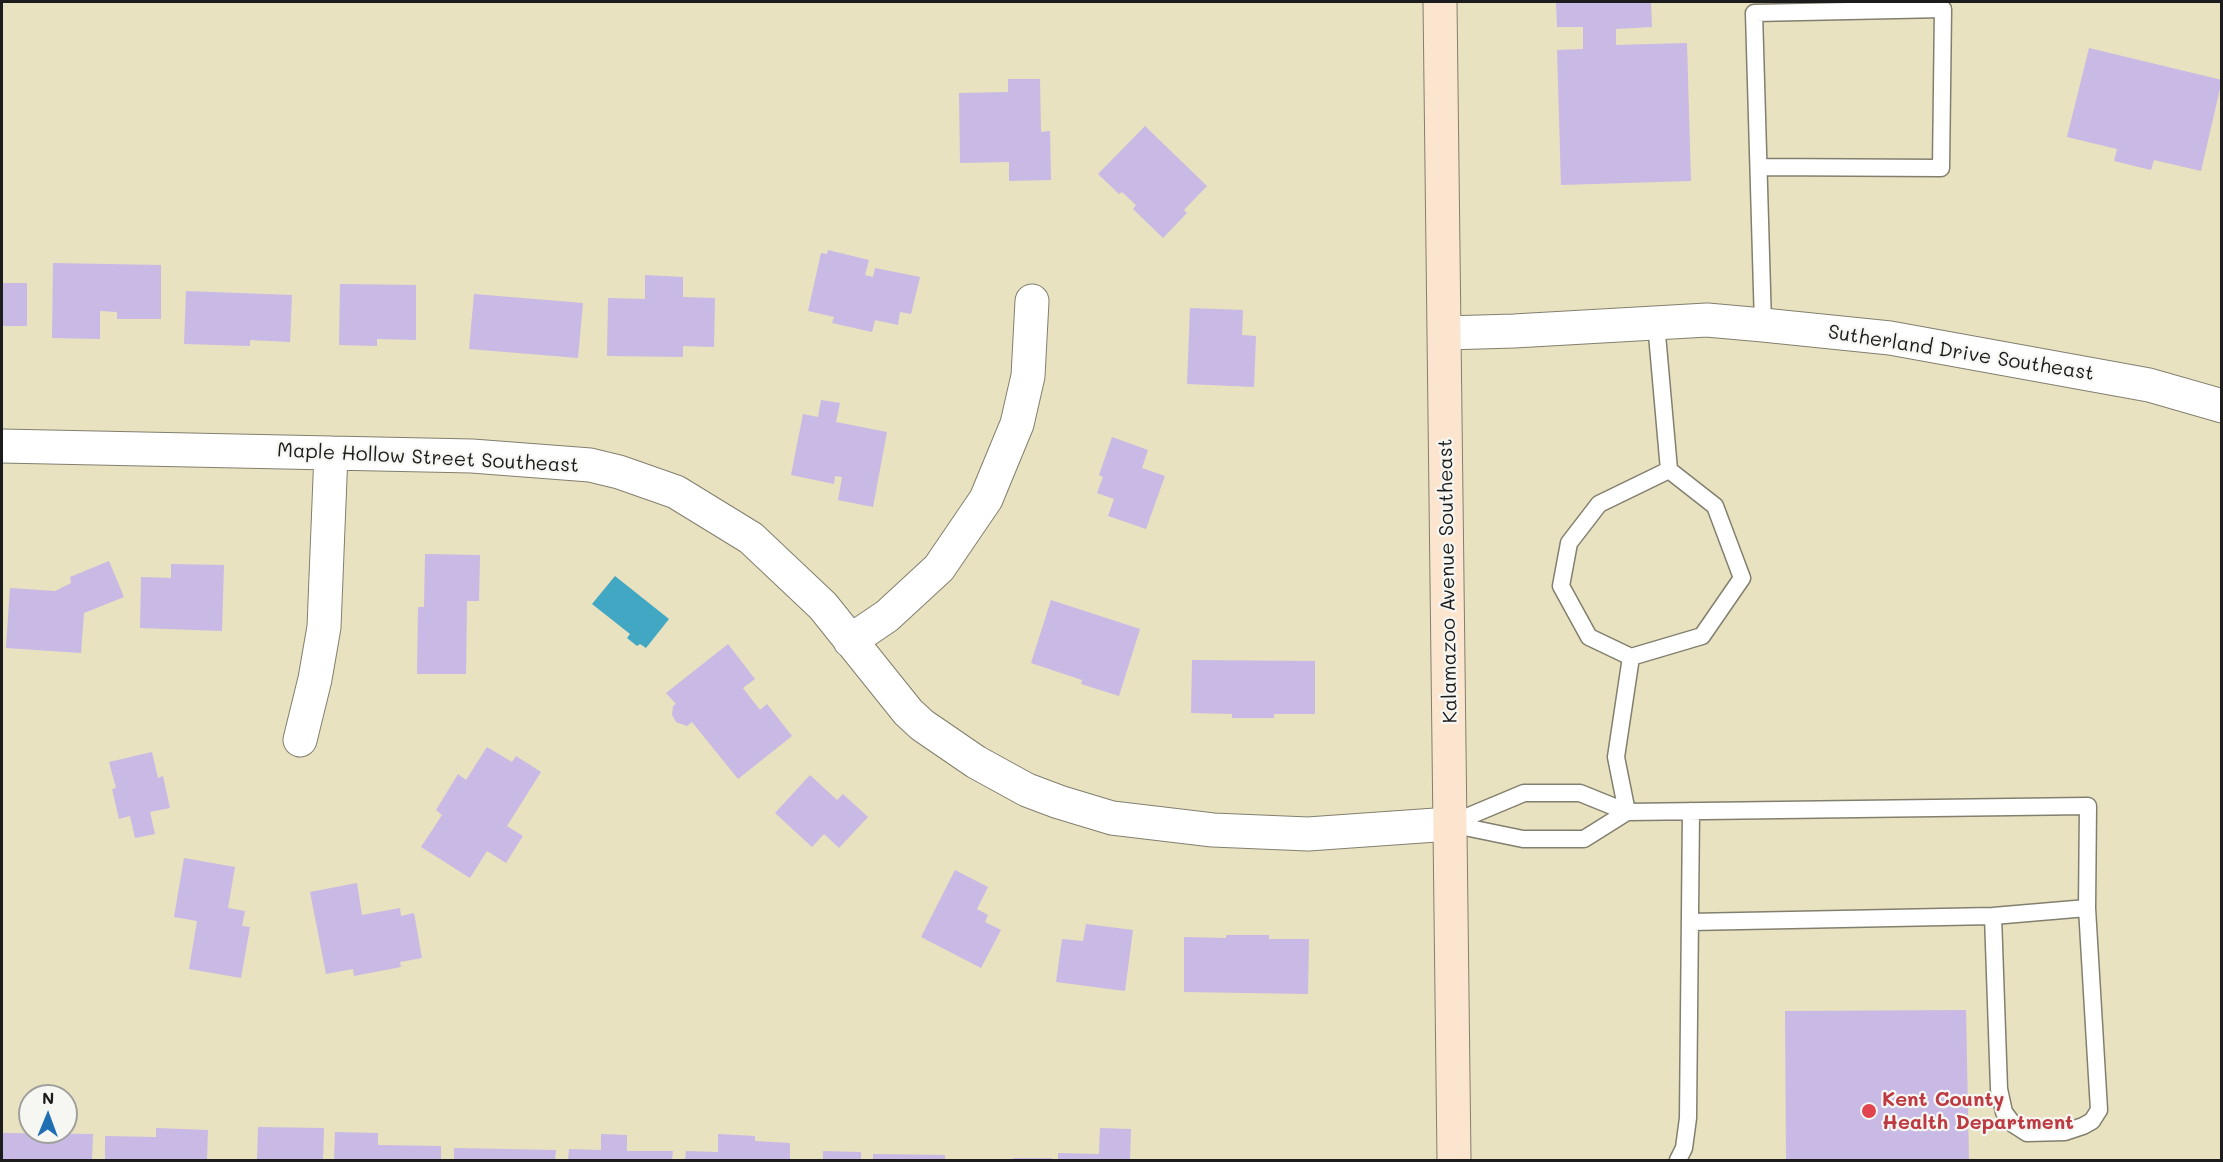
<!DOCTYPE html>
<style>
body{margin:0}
#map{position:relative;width:2223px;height:1162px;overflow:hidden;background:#e8e2c0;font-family:Mali,sans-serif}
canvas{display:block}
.frame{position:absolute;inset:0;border:3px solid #1c1c1c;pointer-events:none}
.north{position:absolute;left:18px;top:1084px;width:60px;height:60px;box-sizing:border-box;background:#f6f6f2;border:2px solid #9f9f9c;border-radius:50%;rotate:1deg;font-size:16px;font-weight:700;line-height:24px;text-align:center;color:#1c1c1c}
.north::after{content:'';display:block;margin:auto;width:21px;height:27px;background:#1f6fb2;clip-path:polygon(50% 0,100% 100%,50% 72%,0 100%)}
</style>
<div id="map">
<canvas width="2223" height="1162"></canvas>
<div class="frame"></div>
<div class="north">N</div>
</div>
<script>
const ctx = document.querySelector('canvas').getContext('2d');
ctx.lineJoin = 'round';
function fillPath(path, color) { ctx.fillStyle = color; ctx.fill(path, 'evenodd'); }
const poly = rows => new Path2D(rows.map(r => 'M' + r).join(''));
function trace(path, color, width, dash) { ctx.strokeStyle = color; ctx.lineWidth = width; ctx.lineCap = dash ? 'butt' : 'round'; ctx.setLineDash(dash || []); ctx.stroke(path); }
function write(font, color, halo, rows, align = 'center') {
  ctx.font = font + ' Mali,sans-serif'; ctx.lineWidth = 4.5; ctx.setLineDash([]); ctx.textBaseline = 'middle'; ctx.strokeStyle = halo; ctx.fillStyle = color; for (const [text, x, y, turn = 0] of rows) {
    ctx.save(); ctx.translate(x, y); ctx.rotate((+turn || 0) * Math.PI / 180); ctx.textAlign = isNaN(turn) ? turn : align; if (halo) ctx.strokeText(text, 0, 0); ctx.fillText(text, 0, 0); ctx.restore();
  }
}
const water = poly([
 [615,576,669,619,646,648,640,644,637,646,627,638,630,634,592,604]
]);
const building = poly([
 [1556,2,1651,2,1652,27,1616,29,1616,45,1687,43,1691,181,1561,185,1557,50,1583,49,1583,27,1557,27],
 [2089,48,2222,80,2201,171,2154,160,2151,170,2114,161,2117,149,2067,137],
 [1008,79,1040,79,1041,132,1050,131,1051,180,1009,181,1009,162,960,163,959,93,1008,92],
 [1145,126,1207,186,1184,210,1187,213,1163,238,1133,209,1136,205,1122,192,1119,194,1098,174],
 [828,250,869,260,865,275,873,277,875,268,920,277,911,314,900,312,898,325,875,320,872,332,832,323,834,317,808,311,821,253,827,254],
 [53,263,161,265,161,319,117,319,117,312,100,311,100,339,52,338],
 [645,275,683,277,683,297,715,298,714,347,683,346,683,357,607,356,608,298,645,299],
 [2,283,27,283,27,326,2,326],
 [340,284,416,285,416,340,377,339,377,346,339,345],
 [186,291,292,295,290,342,250,340,250,346,184,344],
 [474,294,583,303,578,358,469,349],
 [1190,308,1243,310,1242,335,1256,336,1254,387,1187,384],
 [821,400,840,403,836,422,887,432,873,507,838,500,842,477,835,476,834,484,791,475,803,414,818,417],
 [1112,437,1148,450,1142,468,1165,476,1146,529,1108,516,1114,499,1097,493,1103,477,1099,475],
 [425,554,480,555,479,601,467,601,466,674,417,674,418,607,424,607],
 [109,561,124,597,84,613,81,653,6,648,10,588,55,591,71,583,70,577],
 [171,564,224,565,222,631,140,628,141,577,171,578],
 [1051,600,1140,629,1119,696,1081,684,1082,680,1031,663],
 [728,644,755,679,743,688,760,710,767,704,792,736,738,779,692,722,687,726,676,722,672,715,673,706,676,704,666,693],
 [1192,660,1315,661,1315,714,1274,714,1274,718,1232,718,1232,714,1191,713],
 [487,747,512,762,516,756,541,772,507,826,523,836,506,863,487,851,470,878,421,847,442,815,436,810,458,774,466,780],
 [152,752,158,778,163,776,170,808,150,812,155,834,135,838,130,816,119,819,112,789,116,788,109,762],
 [810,775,837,800,843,794,868,817,839,848,824,834,812,847,775,813],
 [184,858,235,867,228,908,245,911,242,926,250,927,241,978,189,969,197,921,174,917],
 [955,870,988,887,977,909,988,915,985,922,1001,930,981,968,921,937],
 [357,883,362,915,400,908,401,916,414,913,422,958,400,962,401,967,354,976,353,969,326,974,310,892],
 [1086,924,1133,930,1125,991,1056,982,1062,939,1083,941],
 [1226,935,1269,935,1269,939,1309,939,1308,994,1184,992,1184,937,1226,938],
 [1966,1010,1969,1160,1786,1160,1785,1011],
 [258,1127,324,1128,323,1160,257,1160],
 [156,1128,208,1130,207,1160,105,1160,105,1136,156,1137],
 [1100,1128,1131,1129,1130,1160,1058,1160,1058,1153,1099,1154],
 [335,1132,378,1133,378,1145,441,1146,441,1160,334,1160],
 [2,1133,93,1134,92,1160,2,1160],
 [601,1134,627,1135,627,1151,673,1151,672,1160,568,1160,569,1149,601,1150],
 [718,1134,755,1136,755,1141,790,1143,790,1160,685,1160,686,1151,718,1152],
 [454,1148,556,1150,555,1160,454,1160],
 [823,1151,861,1152,861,1160,823,1160],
 [873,1154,945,1155,945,1160,873,1160],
 [1013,1158,1052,1158,1052,1160,1013,1160]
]);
const lane = poly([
 [1759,167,1941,168,1943,9,1754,13,1763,325],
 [1656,323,1669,470,1599,504,1569,543,1561,586,1589,637,1631,657,1702,636,1742,578,1715,506,1669,470],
 [1627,812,1616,757,1631,657],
 [1450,824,1524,793,1580,793,1627,812,2088,806,2087,908,2099,1110,2092,1121,2083,1126,2065,1132,2027,1133,2013,1124,2004,1112,1999,1089,1993,916],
 [1450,824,1523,839,1584,839,1627,812],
 [1690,922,1993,916,2087,908],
 [1678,1160,1684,1148,1688,1118,1691,811]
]);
const street = poly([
 [1445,333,1514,331,1707,320,1763,325,1890,338,2149,385,2222,406],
 [2,446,472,456,590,465,619,472,676,492,751,538,823,606,908,712,922,725,976,762,1027,790,1059,802,1112,818,1213,830,1308,834,1450,824],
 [850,641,887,616,939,568,986,499,1017,424,1028,376,1032,301],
 [300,740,315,679,324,627,331,453]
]);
const secondary = poly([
 [1440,2,1454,1160]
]);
const markers = [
 [1869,1111,8,"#e0444e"]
];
const streetNames = [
 ["Sutherland Drive Southeast",1961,353,9],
 ["Maple Hollow Street Southeast",428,458,3],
 ["Kalamazoo Avenue Southeast",1448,581,-91]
];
const healthNames = [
 ["Kent County",1882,1100],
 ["Health Department",1882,1123]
];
fillPath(water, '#42a7c2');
fillPath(building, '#c8b9e5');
trace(lane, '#827f6e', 19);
trace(street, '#827f6e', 35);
trace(secondary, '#827f6e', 35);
trace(lane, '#fff', 16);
trace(street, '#fff', 33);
trace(secondary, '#fce5cf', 33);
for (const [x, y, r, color] of markers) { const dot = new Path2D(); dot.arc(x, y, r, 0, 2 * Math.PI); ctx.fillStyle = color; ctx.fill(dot); trace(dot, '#f6f6f2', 2); }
write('20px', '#1c1c1c', '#f6f6f2', streetNames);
write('bold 20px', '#be3a42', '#f6f6f2', healthNames, 'left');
</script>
